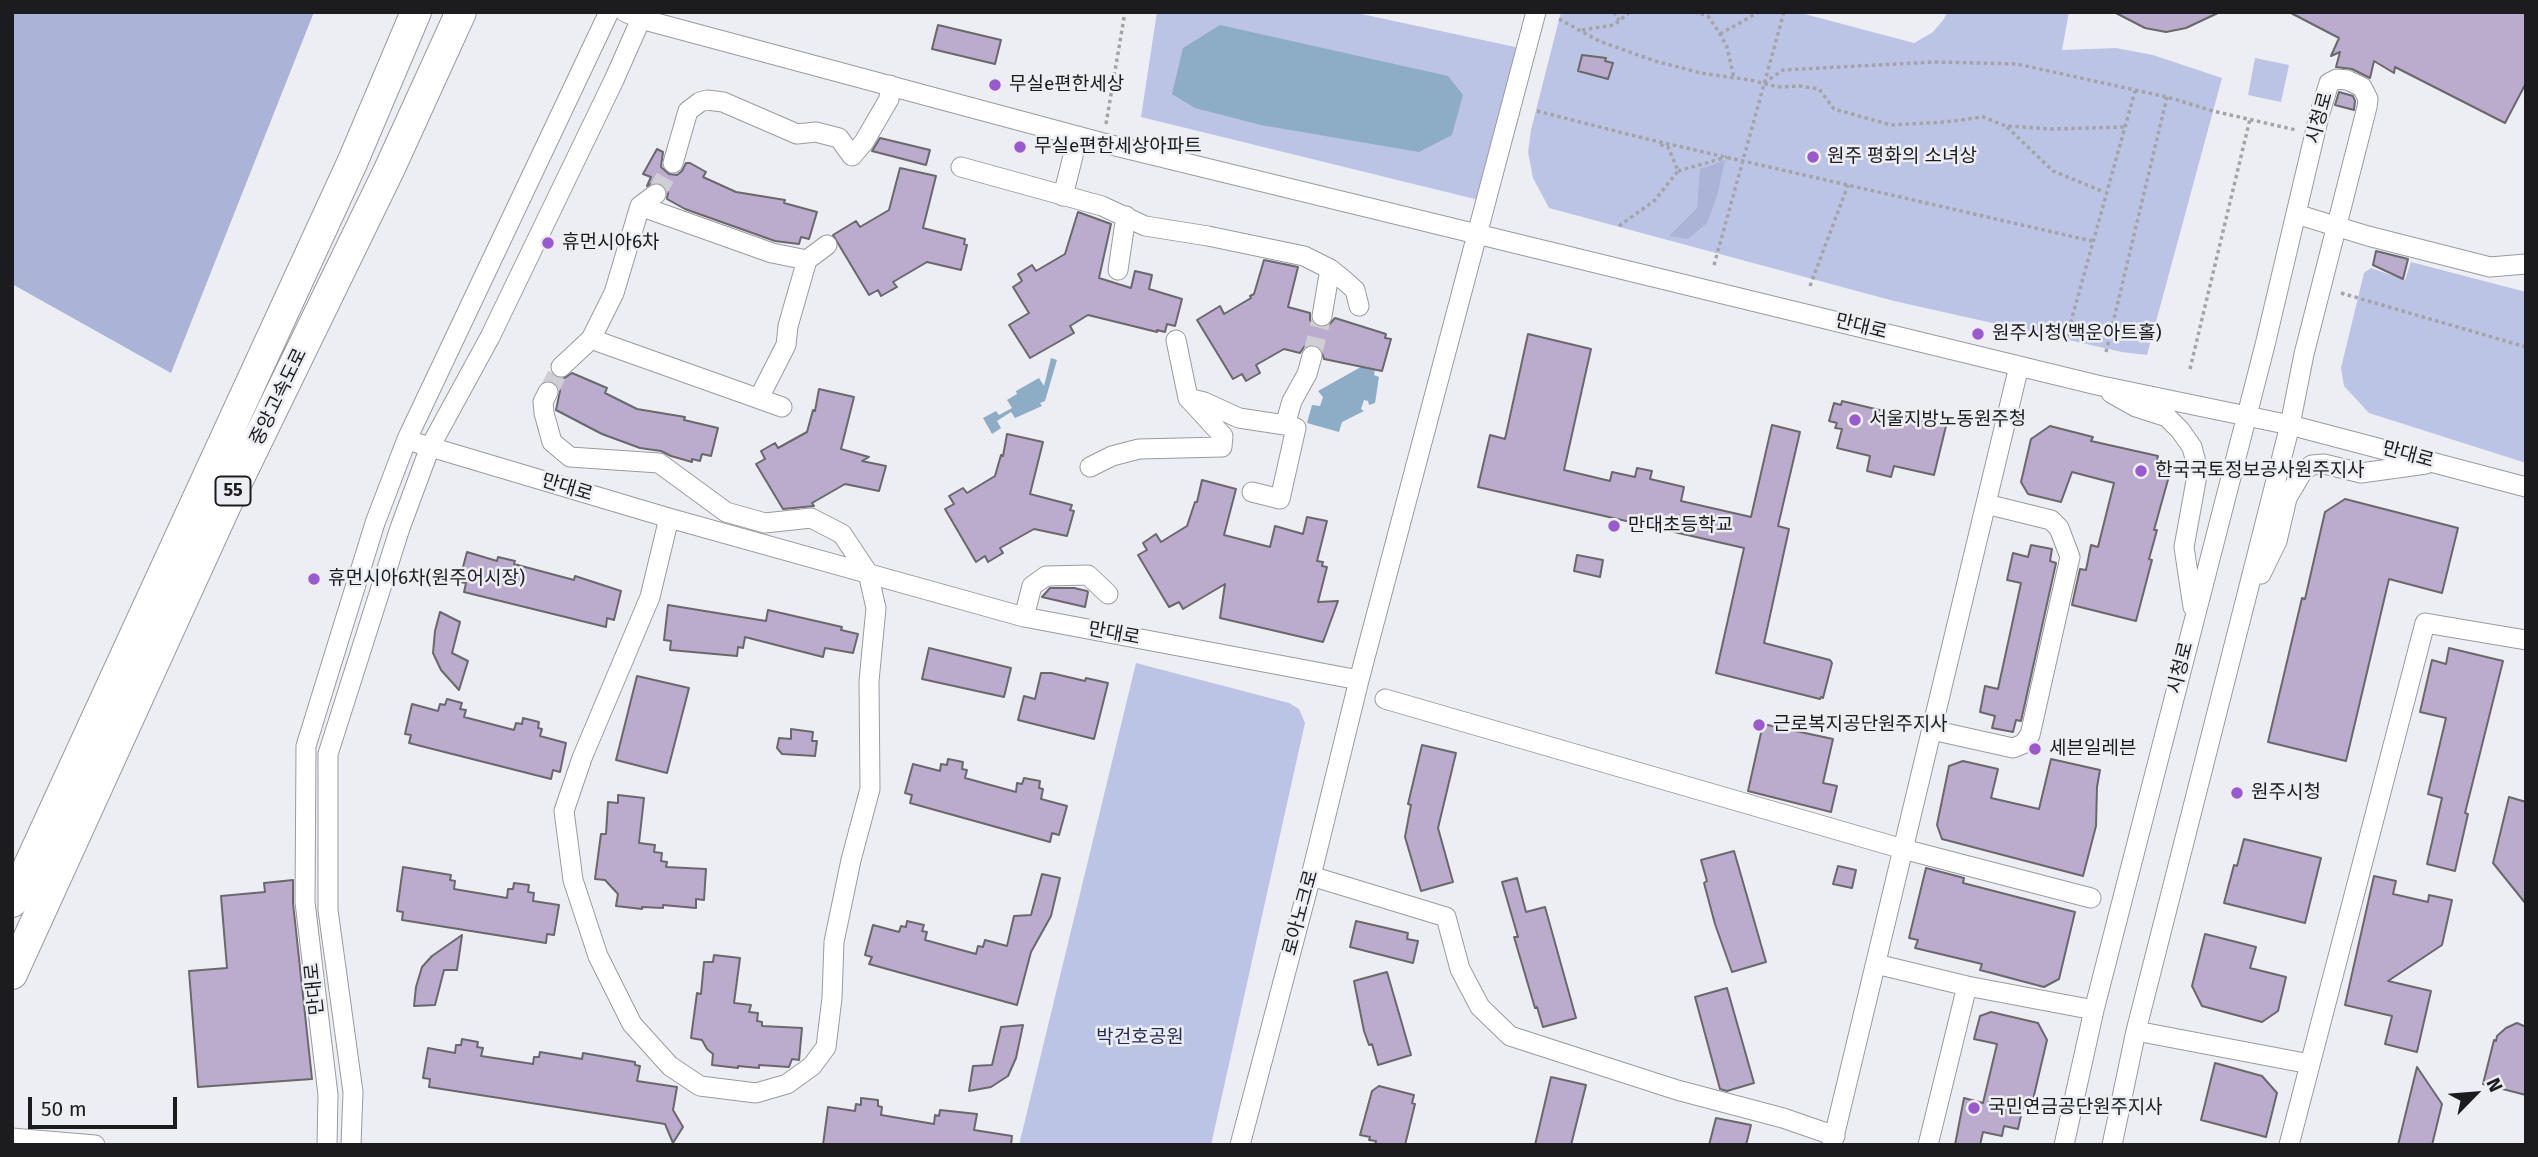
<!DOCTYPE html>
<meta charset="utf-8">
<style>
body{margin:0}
#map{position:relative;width:2538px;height:1157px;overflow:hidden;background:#edeef3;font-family:"Fira Sans",sans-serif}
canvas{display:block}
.frame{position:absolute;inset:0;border:14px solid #1c1c1e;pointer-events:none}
.north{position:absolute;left:2440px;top:1059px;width:70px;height:70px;-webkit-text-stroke:5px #edeef3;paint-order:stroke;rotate:65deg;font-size:19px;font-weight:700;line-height:28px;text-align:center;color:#1c1c1e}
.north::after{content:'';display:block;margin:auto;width:24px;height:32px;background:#1c1c1e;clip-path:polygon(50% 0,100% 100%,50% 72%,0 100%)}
.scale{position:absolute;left:28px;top:1097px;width:149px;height:32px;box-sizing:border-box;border:4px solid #1c1c1e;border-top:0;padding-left:9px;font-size:21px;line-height:24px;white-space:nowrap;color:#1c1c1e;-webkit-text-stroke:5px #edeef3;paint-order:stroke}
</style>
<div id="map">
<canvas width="2538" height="1157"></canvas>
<div class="frame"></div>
<div class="north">N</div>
<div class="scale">50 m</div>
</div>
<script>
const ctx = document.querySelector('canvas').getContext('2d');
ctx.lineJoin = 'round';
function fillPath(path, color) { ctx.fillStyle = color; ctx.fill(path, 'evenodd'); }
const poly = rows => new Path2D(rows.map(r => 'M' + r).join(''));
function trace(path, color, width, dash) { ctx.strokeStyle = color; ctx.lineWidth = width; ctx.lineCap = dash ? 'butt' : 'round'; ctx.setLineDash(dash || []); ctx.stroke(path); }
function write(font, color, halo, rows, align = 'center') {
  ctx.font = font + ' "Fira Sans","Noto Sans KR",sans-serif'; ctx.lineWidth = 5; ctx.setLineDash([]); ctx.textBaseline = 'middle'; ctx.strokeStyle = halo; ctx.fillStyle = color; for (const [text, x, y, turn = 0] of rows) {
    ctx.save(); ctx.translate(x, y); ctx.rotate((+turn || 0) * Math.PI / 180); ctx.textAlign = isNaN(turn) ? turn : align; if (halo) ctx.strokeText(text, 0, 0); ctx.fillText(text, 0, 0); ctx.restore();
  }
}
const green = poly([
 [1157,12,1352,12,1520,48,1487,202,1141,117],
 [1561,12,1797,12,1914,43,1933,32,1944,19,1947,12,2069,12,2062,50,2116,48,2153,55,2222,78,2147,355,2122,352,1894,301,1549,208,1533,178,1528,152,1531,130],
 [2255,58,2289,65,2281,102,2248,95],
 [2411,262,2526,292,2526,463,2369,413,2344,386,2341,368,2364,273,2371,268,2405,280],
 [1136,663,1289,703,1299,709,1305,723,1211,1145,1019,1145]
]);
const forest = poly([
 [12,12,314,12,171,373,12,284],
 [1725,160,1717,196,1707,223,1688,239,1669,236,1697,208,1700,169]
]);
const water = poly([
 [1220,25,1448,76,1463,95,1452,135,1419,152,1261,125,1195,108,1172,94,1183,48],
 [1051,358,1057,360,1045,401,1040,403,1042,406,1015,418,1011,412,997,421,1001,428,992,434,983,418,996,411,999,415,1012,408,1007,400,1017,394,1016,391,1039,378,1044,386],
 [1377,358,1374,375,1379,377,1375,403,1369,405,1368,401,1364,400,1361,409,1364,411,1342,422,1339,432,1307,423,1312,405,1320,406,1323,397,1318,391]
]);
const building = poly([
 [2114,12,2220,12,2186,28,2166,32,2145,28,2114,12],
 [2289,12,2526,12,2526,83,2505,123,2395,67,2394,73,2374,61,2370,78,2352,69,2336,67,2340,52,2331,56,2339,38,2289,12],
 [938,25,1001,40,995,64,932,49,938,25],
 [1582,55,1606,58,1605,61,1613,63,1608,79,1578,71,1582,55],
 [2339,92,2353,96,2355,101,2354,110,2335,105,2339,92],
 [880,138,930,150,926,165,872,151,880,138],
 [657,149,663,152,661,167,669,174,677,175,682,171,686,163,690,163,706,172,703,177,736,192,785,200,784,203,817,212,809,239,801,237,799,244,775,241,685,209,667,199,668,192,665,186,655,182,647,186,651,177,643,174,657,149],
 [900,168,936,176,923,228,965,239,964,244,967,245,961,270,927,262,893,282,897,287,881,296,878,290,869,295,833,235,856,221,860,227,889,210,900,168],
 [1078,212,1111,224,1099,278,1131,288,1135,271,1152,275,1149,289,1182,299,1175,326,1167,324,1165,332,1157,330,1157,332,1088,315,1070,326,1074,333,1030,358,1009,325,1029,313,1013,287,1022,281,1018,274,1032,265,1036,271,1065,254,1078,212],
 [2376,251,2408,259,2403,279,2373,265,2376,251],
 [1264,260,1298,267,1288,307,1310,313,1310,320,1315,326,1327,327,1335,318,1386,334,1385,338,1391,339,1382,371,1324,359,1320,347,1310,344,1304,347,1300,353,1284,349,1256,365,1260,373,1246,381,1242,374,1233,379,1197,320,1220,306,1224,314,1251,298,1250,296,1254,294,1264,260],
 [1528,334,1591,349,1564,470,1610,481,1612,472,1635,477,1637,468,1652,471,1650,479,1684,487,1681,501,1751,517,1772,425,1800,432,1778,526,1789,529,1764,643,1830,660,1832,663,1823,698,1821,697,1820,699,1716,673,1744,548,1478,487,1490,435,1505,439,1528,334],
 [572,373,607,388,605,393,637,409,685,417,684,420,718,428,711,456,702,454,700,461,692,459,692,462,671,456,661,451,640,448,602,434,556,410,560,391,558,385,550,380,552,376,563,379,572,373],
 [819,389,854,397,841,449,869,457,862,461,886,466,879,491,845,484,812,503,814,506,783,509,756,464,765,459,761,451,775,443,778,448,807,432,813,410,815,411,819,389],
 [1842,401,1946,426,1934,475,1894,466,1891,477,1867,471,1870,456,1837,448,1842,429,1835,428,1837,423,1829,421,1834,403,1841,405,1842,401],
 [2050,426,2093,437,2091,441,2158,456,2157,460,2165,474,2169,476,2154,530,2157,530,2149,559,2152,560,2136,621,2072,605,2080,569,2086,570,2091,545,2098,547,2114,483,2072,472,2061,502,2028,494,2021,482,2031,439,2050,426],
 [1007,434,1043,442,1030,494,1072,505,1070,510,1074,511,1067,536,1034,529,1000,548,1003,553,988,562,985,556,976,562,945,509,954,504,949,496,963,488,967,493,995,476,1001,455,1003,456,1007,434],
 [1202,480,1236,489,1224,535,1270,547,1275,526,1303,534,1307,517,1327,521,1317,561,1323,562,1322,566,1327,567,1318,602,1338,601,1323,642,1220,618,1225,584,1183,609,1179,602,1169,607,1138,555,1147,550,1143,543,1156,534,1161,542,1187,526,1195,502,1197,502,1202,480],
 [2345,499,2458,528,2442,593,2389,579,2346,761,2268,742,2302,598,2305,599,2325,512,2345,499],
 [2031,545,2052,549,2050,561,2056,563,2021,721,2016,720,2013,732,1992,728,1995,716,1980,712,1985,686,1998,689,2021,583,2007,580,2013,553,2028,557,2031,545],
 [467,552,497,561,498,557,515,561,514,564,574,580,575,576,621,591,614,620,607,618,606,627,464,592,466,583,459,582,467,552],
 [1577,555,1603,560,1600,577,1574,571,1577,555],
 [1050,588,1074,588,1087,591,1088,592,1085,607,1042,597,1050,588],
 [668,605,766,621,768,610,842,627,841,630,858,634,853,653,825,648,823,657,745,637,743,648,738,647,737,656,670,650,671,641,664,640,668,605],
 [440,612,460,622,452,653,468,661,459,690,441,670,433,653,435,631,440,612],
 [929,648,1011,668,1004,697,922,679,929,648],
 [2449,648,2503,661,2465,813,2468,814,2455,871,2427,864,2442,798,2428,794,2446,718,2420,712,2432,660,2446,664,2449,648],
 [1041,673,1051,673,1085,681,1086,678,1108,683,1094,739,1018,720,1024,696,1035,699,1041,673],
 [637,676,689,688,667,773,616,760,637,676],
 [447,699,462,703,460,709,466,710,464,717,514,730,516,723,522,724,523,718,539,722,538,728,542,729,540,736,566,743,560,772,553,770,551,779,409,743,411,735,405,734,412,704,438,711,440,704,445,705,447,699],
 [1763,724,1833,739,1823,783,1837,786,1831,812,1748,791,1763,724],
 [791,729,813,732,812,741,817,741,815,756,782,754,777,748,779,738,791,739,791,729],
 [1422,745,1456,753,1438,828,1453,882,1421,891,1405,837,1411,805,1408,804,1422,745],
 [948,759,963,762,962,769,967,770,965,778,1016,792,1017,783,1022,784,1024,778,1040,781,1039,788,1043,789,1041,799,1067,806,1059,835,1052,833,1050,842,910,803,912,795,905,793,913,764,940,771,941,764,947,765,948,759],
 [2051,759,2100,770,2097,787,2096,826,2083,876,1942,839,1937,825,1949,766,1963,761,1998,769,1991,798,2039,809,2051,759],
 [618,795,644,798,639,843,655,845,654,852,662,853,661,861,667,862,666,867,706,869,704,900,696,899,696,908,663,905,663,908,642,907,642,909,616,906,618,894,605,880,595,879,601,834,606,834,608,802,618,803,618,795],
 [2509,797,2526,802,2526,904,2493,863,2509,797],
 [2244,839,2321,858,2305,923,2224,903,2234,865,2237,866,2244,839],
 [1734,851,1766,962,1732,972,1715,924,1704,883,1707,881,1701,860,1734,851],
 [1838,866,1856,870,1852,888,1833,884,1838,866],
 [403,867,451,875,450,880,455,881,454,889,507,898,508,889,513,889,514,883,529,885,528,892,534,893,533,901,559,905,554,935,547,934,546,943,402,920,403,912,397,911,403,867],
 [1926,868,1964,878,1963,883,2075,912,2059,979,2044,987,1980,970,1982,964,1915,948,1918,940,1909,938,1926,868],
 [1042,874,1060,878,1051,916,1031,952,1017,1005,869,964,872,957,865,955,873,925,899,932,901,926,906,927,907,921,924,925,922,931,927,932,925,940,976,954,978,946,983,947,985,940,1007,946,1014,916,1031,915,1042,874],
 [2374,876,2396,881,2393,894,2428,902,2429,895,2452,900,2442,945,2388,981,2431,991,2417,1052,2385,1044,2392,1016,2345,1005,2374,876],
 [1517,878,1526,912,1545,907,1576,1018,1543,1027,1537,1007,1535,1008,1514,937,1518,937,1502,882,1517,878],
 [293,880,293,903,312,1079,198,1087,189,971,227,968,221,896,265,892,264,883,293,880],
 [1356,921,1408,933,1407,939,1418,941,1413,963,1350,947,1356,921],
 [2205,934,2256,947,2250,968,2286,977,2278,1011,2262,1022,2202,1006,2192,986,2205,934],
 [462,935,457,970,444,970,435,1005,414,1006,416,987,422,967,432,956,462,935],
 [714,955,740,958,734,1003,751,1005,749,1012,758,1013,757,1021,762,1022,762,1026,802,1028,799,1060,792,1059,789,1067,759,1065,759,1068,738,1066,738,1068,712,1065,713,1054,707,1049,702,1040,691,1038,697,993,701,994,704,962,713,962,714,955],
 [1387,972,1411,1055,1378,1065,1372,1044,1369,1045,1364,1031,1354,981,1387,972],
 [1727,988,1754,1083,1727,1091,1720,1089,1695,997,1727,988],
 [1991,1012,2038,1023,2047,1040,2031,1108,2023,1106,2018,1129,2004,1126,2002,1136,1983,1132,1980,1145,1955,1145,1964,1098,1983,1103,1997,1044,1974,1039,1980,1016,1991,1012],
 [2517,1023,2526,1027,2526,1095,2483,1084,2494,1040,2496,1041,2497,1036,2506,1028,2517,1023],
 [1023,1025,1016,1058,1008,1076,991,1087,969,1091,973,1066,992,1065,1001,1027,1023,1025],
 [462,1039,478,1042,477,1047,483,1048,481,1056,533,1064,534,1057,539,1057,540,1052,582,1059,583,1053,635,1062,635,1065,640,1066,637,1081,677,1087,673,1110,683,1127,673,1143,665,1124,429,1087,430,1079,423,1078,428,1048,455,1053,456,1045,461,1045,462,1039],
 [2215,1063,2262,1076,2277,1093,2266,1137,2201,1120,2215,1063],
 [2417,1067,2442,1104,2432,1145,2398,1145,2417,1067],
 [1551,1077,1586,1085,1571,1145,1535,1145,1551,1077],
 [1379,1086,1414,1095,1412,1103,1415,1104,1405,1145,1375,1145,1376,1141,1369,1140,1370,1137,1360,1135,1372,1091,1379,1086],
 [861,1098,878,1100,878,1106,882,1107,881,1115,934,1124,935,1115,939,1116,940,1110,977,1114,974,1130,1012,1136,1011,1145,823,1145,828,1107,855,1111,856,1104,861,1105,861,1098],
 [1716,1118,1751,1125,1746,1145,1709,1145,1716,1118]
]);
const minorTunnel = poly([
 [656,194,673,163],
 [1312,356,1322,316],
 [548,392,561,367]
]);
const path = poly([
 [1614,12,1619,20],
 [1694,12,1708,16,1720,34,1727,47,1734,78],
 [1559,19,1599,41,1655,61,1701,73,1750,80,1778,87,1800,86,1819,89,1834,109,1891,125,1946,122,1983,117,2006,126,2052,129,2124,127],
 [1582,30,1614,25,1630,12],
 [1720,34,1759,12],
 [1764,83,1783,70,1934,62,2017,64,2167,97,2213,111,2296,130],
 [1537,111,1647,139,2092,241],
 [1106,124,1125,12],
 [2007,127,2053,171,2104,192],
 [1678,171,1727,157],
 [1619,226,1654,201,1678,171,1668,147,1658,144],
 [1714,265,1784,12],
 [1810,286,1848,185],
 [2341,293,2526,347],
 [2065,343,2135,91],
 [2106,352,2167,97],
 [2190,369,2250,119]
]);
const minor = poly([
 [625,12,641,19,1103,143,2097,385,2290,425,2526,487],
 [673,163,688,111,700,102,707,100,723,102,797,134,816,132,839,138,852,156,864,142,889,99,890,85],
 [961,167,1102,206,1145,226,1208,236,1304,256,1330,269,1345,281,1355,290,1359,306],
 [1063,196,1078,136],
 [640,206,772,253,807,260,827,245],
 [2296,214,2368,236,2490,267,2526,264],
 [1118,270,1126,216],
 [1322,316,1330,269],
 [591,339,782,407],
 [1176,340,1188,398,1204,402,1239,418,1285,425,1292,401,1307,374,1312,356],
 [561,367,591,339,614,293,640,206,656,194],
 [548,392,543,402,544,413,552,442,570,457,659,463,726,512,765,523,811,518,842,534,868,573,876,608,869,681,870,789,851,860,834,942,832,998,826,1047,812,1066,787,1084,756,1093,700,1086,670,1066,632,1024,598,956,573,880,564,811,582,758,650,597,669,518],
 [2111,393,2136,407,2167,417,2180,430,2192,447,2198,470,2184,547,2193,607],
 [759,398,786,345,788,326,807,260],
 [417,443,669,518,1024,617,1359,680],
 [1090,467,1112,456,1139,449,1222,447,1223,436,1188,398],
 [1252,492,1280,499,1296,428,1285,425],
 [2261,574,2277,541,2287,498,2303,471,2312,465,2324,464,2361,473,2426,464],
 [1024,617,1032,586,1046,576,1088,575,1108,594],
 [1385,699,1903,849,2091,898],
 [1932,730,2013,748,2023,744,2030,735,2070,557,2059,528,2051,520,1986,504],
 [1311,876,1446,917,1460,969,1480,1007,1510,1036,1677,1090,1783,1118,1835,1136],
 [1876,964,1967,986,2094,1010],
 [2136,1031,2310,1064],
 [12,1138,95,1145],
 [327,1145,328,1095,305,902,306,746,375,523,407,439,609,12],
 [351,1145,353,1092,328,910,328,754,400,528,430,447,490,337,614,80,644,12],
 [1240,1145,1311,876,1359,680,1536,12],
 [1832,1145,2019,366],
 [1928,1145,1967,986],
 [2064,1145,2094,1010,2265,345,2319,116,2329,83,2337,79,2347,80,2362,87,2368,99,2367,107,2304,354,2290,425,2136,1031,2112,1145],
 [2289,1145,2425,623,2526,640]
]);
const highway = poly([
 [12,902,352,163,416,12],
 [12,974,225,507,389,170,461,12]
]);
const markers = [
 [995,85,7,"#9b59cf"],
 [1020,147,7,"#9b59cf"],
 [1813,157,7,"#9b59cf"],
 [548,243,7,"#9b59cf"],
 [1978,334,7,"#9b59cf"],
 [1855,420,7,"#9b59cf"],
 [2141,471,7,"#9b59cf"],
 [1614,526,7,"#9b59cf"],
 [314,579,7,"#9b59cf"],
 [1759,725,7,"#9b59cf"],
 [2035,749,7,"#9b59cf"],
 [2237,793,7,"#9b59cf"],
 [1974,1108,7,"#9b59cf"]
];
const shields = [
 [233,491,35]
];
const shieldNames = [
 ["55",233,491]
];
const poiNames = [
 ["무실e편한세상",1009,85],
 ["무실e편한세상아파트",1034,147],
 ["원주 평화의 소녀상",1827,157],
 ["휴먼시아6차",562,243],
 ["원주시청(백운아트홀)",1992,334],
 ["서울지방노동원주청",1869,420],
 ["한국국토정보공사원주지사",2155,471],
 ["만대초등학교",1628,526],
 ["휴먼시아6차(원주어시장)",328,579],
 ["근로복지공단원주지사",1773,725],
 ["세븐일레븐",2049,749],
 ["원주시청",2251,793],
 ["국민연금공단원주지사",1988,1108]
];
const streetNames = [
 ["시청로",2320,118,-75],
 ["만대로",1861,327,14],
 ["중앙고속도로",279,397,-64],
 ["만대로",2408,455,15],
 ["만대로",567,488,17],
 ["만대로",1114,634,11],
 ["시청로",2181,668,-76],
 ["로아노크로",1301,913,-75],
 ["만대로",315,989,-96]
];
const parkNames = [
 ["박건호공원",1140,1038]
];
fillPath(green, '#bcc4e5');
fillPath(forest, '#abb3d6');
fillPath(water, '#8dacc6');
fillPath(building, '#bbacce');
trace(building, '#69686b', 2);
trace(minorTunnel, '#ceced3', 19, [19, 10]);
trace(minor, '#9a9ba0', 21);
trace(highway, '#9a9ba0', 32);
trace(path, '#a3a4a8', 3.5, [3.5, 3.5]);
trace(minor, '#fff', 19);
trace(highway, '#fff', 30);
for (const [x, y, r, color] of markers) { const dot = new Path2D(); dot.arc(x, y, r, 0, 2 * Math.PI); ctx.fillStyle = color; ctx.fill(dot); trace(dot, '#edeef3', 2.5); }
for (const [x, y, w] of shields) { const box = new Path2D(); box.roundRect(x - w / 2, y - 14.5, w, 29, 5); ctx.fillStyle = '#edeef3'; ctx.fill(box); trace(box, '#1c1c1e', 2); }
write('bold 18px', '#1c1c1e', null, shieldNames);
write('19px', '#1c1c1e', '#edeef3', poiNames, 'left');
write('19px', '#1c1c1e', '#edeef3', streetNames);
write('19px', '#252b59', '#edeef3', parkNames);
</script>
